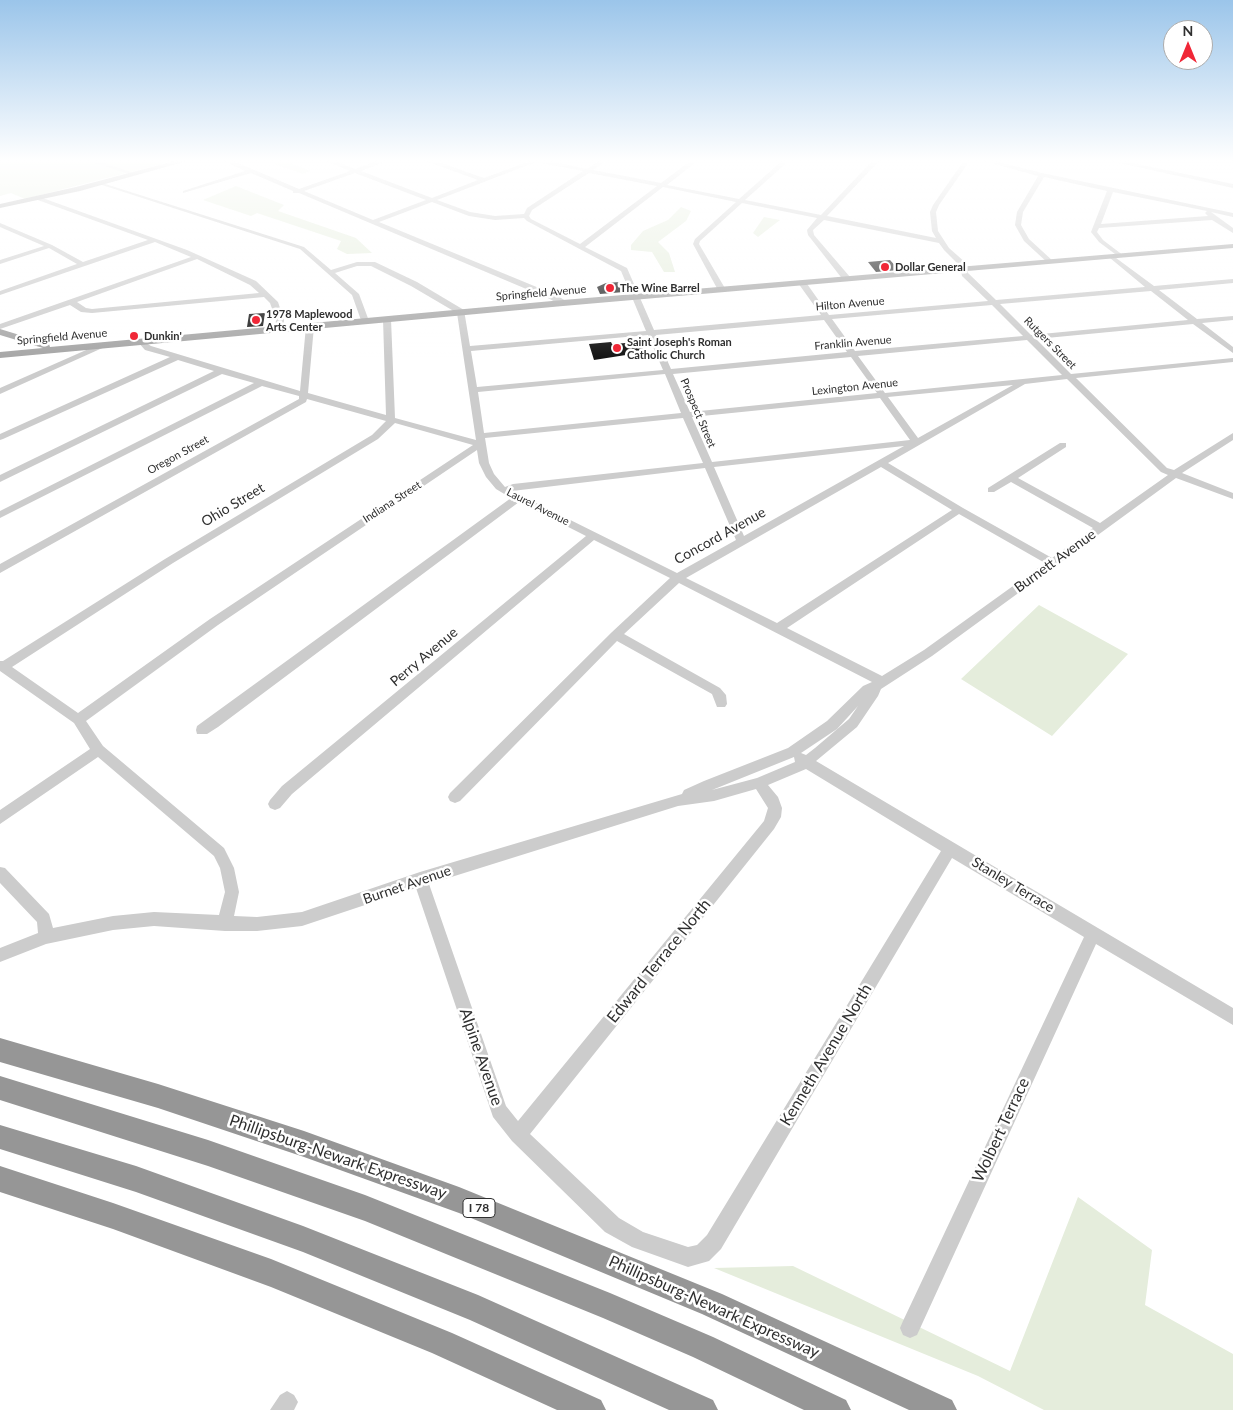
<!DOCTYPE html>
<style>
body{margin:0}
#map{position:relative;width:1233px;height:1410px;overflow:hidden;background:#fff;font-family:Lato,sans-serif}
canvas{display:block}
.north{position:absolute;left:1163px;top:20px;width:50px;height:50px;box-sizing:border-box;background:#fff;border:1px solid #acacac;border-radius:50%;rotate:0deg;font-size:14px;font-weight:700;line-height:20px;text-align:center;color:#2f2f2f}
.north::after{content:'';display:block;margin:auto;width:18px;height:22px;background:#f02737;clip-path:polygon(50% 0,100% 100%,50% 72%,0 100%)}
</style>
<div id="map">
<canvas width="1233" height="1410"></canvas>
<div class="north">N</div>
</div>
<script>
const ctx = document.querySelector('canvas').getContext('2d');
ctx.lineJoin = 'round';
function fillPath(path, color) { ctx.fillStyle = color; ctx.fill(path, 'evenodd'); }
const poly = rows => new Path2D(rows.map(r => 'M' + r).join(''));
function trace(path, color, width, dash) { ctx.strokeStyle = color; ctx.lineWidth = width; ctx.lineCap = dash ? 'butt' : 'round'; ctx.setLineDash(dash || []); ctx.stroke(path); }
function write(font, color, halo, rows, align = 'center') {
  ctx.font = font + ' Lato,sans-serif'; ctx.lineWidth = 5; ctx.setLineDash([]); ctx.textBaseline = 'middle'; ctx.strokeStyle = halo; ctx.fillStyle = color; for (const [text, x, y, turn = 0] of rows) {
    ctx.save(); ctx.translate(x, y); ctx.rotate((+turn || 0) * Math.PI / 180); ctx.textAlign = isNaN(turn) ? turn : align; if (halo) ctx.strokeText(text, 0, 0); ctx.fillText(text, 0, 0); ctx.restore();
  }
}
const green = poly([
 [0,159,181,159,25,199,11,193,0,196],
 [261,159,281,159,310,171,303,174],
 [236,186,284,205,278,211,356,238,372,253,347,254,337,249,341,241,257,213,251,216,203,200],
 [681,207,691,211,686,221,658,242,669,253,675,272,664,272,652,252,631,250,631,245,643,231,668,220],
 [764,217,780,220,758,237,753,233],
 [1039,605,1128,654,1052,736,961,679],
 [1078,1197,1152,1250,1145,1305,1233,1354,1233,1410,1044,1410,978,1376,714,1268,793,1266,1010,1371]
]);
const building = poly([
 [890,260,899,270,876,272,868,262],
 [620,282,624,292,600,294,597,287,606,283],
 [265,313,263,326,247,327,249,314],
 [611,342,612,344,640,342,645,352,594,360,589,344]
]);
const minor = poly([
 [82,159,92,159,137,174,132,175,82,159],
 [220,159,229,159,299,189,350,171,321,159,330,159,355,169,382,159,392,159,361,171,432,198,478,180,420,159,430,159,484,178,530,161,527,159,540,159,587,169,602,159,609,159,593,170,661,183,693,159,700,159,667,185,739,199,784,159,791,159,745,200,821,215,874,159,881,159,827,216,936,238,932,231,930,212,933,205,965,159,971,159,939,205,936,212,938,231,949,248,966,263,968,273,996,300,1145,287,1110,258,1110,256,1112,255,1154,286,1233,279,1233,283,1159,290,1197,319,1233,316,1233,320,1202,323,1233,347,1233,353,1193,324,1036,339,1071,374,1233,358,1233,362,1076,378,1167,468,1174,470,1233,433,1233,440,1182,473,1233,493,1233,499,1176,478,932,656,881,689,878,696,857,727,816,761,1233,1008,1233,1025,1096,944,917,1335,910,1338,903,1335,900,1328,903,1321,1084,937,952,858,721,1249,709,1261,688,1267,632,1247,605,1232,512,1141,493,1117,416,888,302,926,257,931,225,931,154,926,113,930,46,944,0,962,0,948,38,933,37,922,0,883,0,867,5,868,49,914,53,928,113,916,154,912,219,915,225,892,220,868,214,856,98,757,0,824,0,810,90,749,74,723,0,671,0,661,3,661,165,559,372,435,386,421,307,399,306,402,0,573,0,564,299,399,299,396,262,386,0,518,0,511,254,383,222,374,0,482,0,475,214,371,178,360,3,439,0,440,0,434,170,357,145,350,138,342,142,340,151,346,300,391,306,326,310,324,314,326,308,393,386,415,383,319,387,317,391,319,395,418,476,440,457,313,411,286,371,266,357,266,335,273,359,294,369,321,362,323,352,295,300,249,99,184,99,182,304,247,331,270,357,262,375,262,417,282,464,310,470,346,646,331,621,271,527,221,524,218,495,220,469,216,432,202,379,222,556,295,566,301,566,305,560,305,550,299,299,193,293,193,293,191,251,173,183,193,183,191,245,171,220,159],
 [536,162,583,171,527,208,524,214,495,216,470,212,437,200,536,162],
 [355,173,426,200,373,220,304,191,355,173],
 [589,173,657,186,580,244,531,219,529,216,532,210,589,173],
 [663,187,736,202,695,239,693,244,719,292,726,290,699,244,700,241,742,203,817,218,807,230,808,235,844,281,850,281,850,277,814,235,813,230,824,220,939,243,944,250,960,266,962,276,988,301,829,315,805,281,802,281,798,283,821,315,654,330,627,268,585,247,663,187],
 [1151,291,1188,320,1031,335,1000,304,1151,291],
 [992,305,1023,336,855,351,832,319,992,305],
 [824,320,847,352,671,369,656,335,824,320],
 [648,335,663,370,477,387,471,351,648,335],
 [1027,340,1062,375,885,393,858,356,1027,340],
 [851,357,877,393,690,412,673,374,851,357],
 [665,374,681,413,484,433,478,392,665,374],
 [1067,379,1161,472,1168,475,1100,523,1018,478,1066,447,1066,443,1060,443,988,488,988,492,994,492,1011,482,1093,528,1052,558,963,508,888,463,1025,384,1067,379],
 [1013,385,918,438,888,397,1013,385],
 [880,398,910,440,712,462,692,417,880,398],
 [683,418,703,463,513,484,505,487,494,474,489,463,485,438,683,418],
 [395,423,473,445,210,619,78,713,12,667,173,563,378,439,395,423],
 [904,446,744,536,714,467,904,446],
 [477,450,479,463,486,477,496,489,511,498,197,726,196,730,197,734,207,734,218,727,519,502,586,536,282,786,270,800,268,804,270,808,275,810,280,808,292,794,594,540,670,578,612,632,450,793,448,797,450,801,455,803,460,801,617,641,712,694,717,707,725,707,727,704,726,695,720,688,624,634,679,583,872,682,863,686,827,721,788,748,704,781,684,790,682,794,420,872,302,912,257,917,234,916,239,892,234,868,224,848,103,746,86,721,218,625,477,450],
 [881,467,952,510,777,623,686,578,881,467],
 [705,468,736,540,677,573,512,491,705,468],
 [959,514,1045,563,924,650,882,676,787,628,959,514],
 [858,706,849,719,815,748,806,755,801,753,837,729,858,706],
 [794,757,795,762,757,778,712,790,794,757],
 [806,769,941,851,707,1235,697,1245,688,1247,643,1232,619,1218,530,1134,774,829,781,817,782,808,778,797,768,785,806,769],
 [756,789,768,808,764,821,518,1121,506,1106,429,884,678,806,714,801,756,789],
 [976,159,987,159,1042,173,1233,213,1233,217,1211,212,1233,228,1233,233,1212,220,1099,228,1097,232,1103,240,1124,256,1119,257,1099,242,1091,232,1107,191,1044,177,1023,212,1021,225,1029,239,1054,262,1048,263,1024,241,1015,225,1017,212,1038,176,976,159],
 [1113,192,1207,211,1205,213,1208,216,1101,224,1113,192],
 [1101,159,1114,159,1233,184,1233,188,1101,159],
 [37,196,187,250,256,281,278,302,284,320,283,329,279,331,275,329,276,320,270,303,264,297,92,313,81,312,70,305,0,329,0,324,191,257,155,242,0,295,0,291,77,264,49,248,0,264,0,260,44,246,0,227,0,223,52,245,83,262,148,240,35,199,34,198,37,196],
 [197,259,250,285,259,293,92,309,86,308,77,302,197,259],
 [102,343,109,345,0,394,0,388,102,343],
 [287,1391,294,1395,298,1402,294,1410,270,1410,280,1395,287,1391]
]);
const major = poly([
 [182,159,194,159,80,191,0,208,0,204,76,187,182,159],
 [1233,244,1233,248,563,306,0,358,0,352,43,348,0,335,0,329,49,344,50,347,563,300,1233,244]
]);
const highway = poly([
 [0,1038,158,1084,304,1131,459,1187,722,1294,952,1400,957,1410,909,1410,702,1314,459,1213,304,1157,158,1108,0,1062,0,1038],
 [0,1076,208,1140,365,1195,610,1293,713,1337,846,1400,851,1410,804,1410,693,1357,603,1318,365,1221,208,1166,0,1100,0,1076],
 [0,1125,136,1166,303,1226,478,1295,713,1400,718,1410,669,1410,470,1320,303,1252,136,1192,0,1149,0,1125],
 [0,1166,113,1203,271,1259,452,1333,601,1400,606,1410,557,1410,432,1353,271,1287,113,1229,0,1192,0,1166]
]);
const markers = [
 [885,267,5,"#f02737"],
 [610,288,5,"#f02737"],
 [256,320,5,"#f02737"],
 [134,336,5,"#f02737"],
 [617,348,5,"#f02737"]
];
const farPoinames = [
 ["Dollar General",895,267],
 ["The Wine Barrel",620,288],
 ["1978 Maplewood",266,314],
 ["Arts Center",266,327],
 ["Dunkin'",144,336],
 ["Saint Joseph's Roman",627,342],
 ["Catholic Church",627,355]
];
const farStreetnames = [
 ["Springfield Avenue",541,293,-5],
 ["Hilton Avenue",850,304,-5],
 ["Springfield Avenue",62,337,-5],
 ["Franklin Avenue",853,343,-5],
 ["Rutgers Street",1050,343,45],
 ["Lexington Avenue",855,387,-6],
 ["Prospect Street",698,413,67],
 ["Oregon Street",178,455,-29],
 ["Indiana Street",392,502,-33],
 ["Laurel Avenue",538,507,27]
];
const shields = [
 [479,1208,32]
];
const shieldNames = [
 ["I 78",479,1208]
];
const streetNames = [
 ["Ohio Street",233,505,-31],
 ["Concord Avenue",720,536,-29],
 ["Burnett Avenue",1055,561,-36],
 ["Perry Avenue",424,657,-40],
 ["Burnet Avenue",407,885,-19],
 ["Stanley Terrace",1013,885,31]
];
const nearStreetnames = [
 ["Edward Terrace North",659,961,-51],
 ["Kenneth Avenue North",826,1055,-59],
 ["Alpine Avenue",481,1057,71],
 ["Wolbert Terrace",1001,1130,-65],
 ["Phillipsburg-Newark Expressway",338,1157,19],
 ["Phillipsburg-Newark Expressway",714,1307,24]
];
fillPath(green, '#e5eddc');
fillPath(building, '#161616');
fillPath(minor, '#ccc');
fillPath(major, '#a7a7a7');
fillPath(highway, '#969696');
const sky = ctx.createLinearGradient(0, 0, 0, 357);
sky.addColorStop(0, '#9bc5ea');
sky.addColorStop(0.45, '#fff');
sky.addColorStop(1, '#ffffff00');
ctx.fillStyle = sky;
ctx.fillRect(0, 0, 1233, 357);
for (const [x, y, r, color] of markers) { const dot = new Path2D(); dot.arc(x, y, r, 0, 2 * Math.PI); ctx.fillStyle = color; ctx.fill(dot); trace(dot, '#fff', 2); }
write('bold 11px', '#2f2f2f', '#fff', farPoinames, 'left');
write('11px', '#2f2f2f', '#fff', farStreetnames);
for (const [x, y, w] of shields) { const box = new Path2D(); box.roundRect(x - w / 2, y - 9.5, w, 19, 4); ctx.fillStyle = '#fff'; ctx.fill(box); trace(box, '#2f2f2f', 1); }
write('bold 12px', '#2f2f2f', null, shieldNames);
write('14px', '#2f2f2f', '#fff', streetNames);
write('16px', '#2f2f2f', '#fff', nearStreetnames);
</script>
